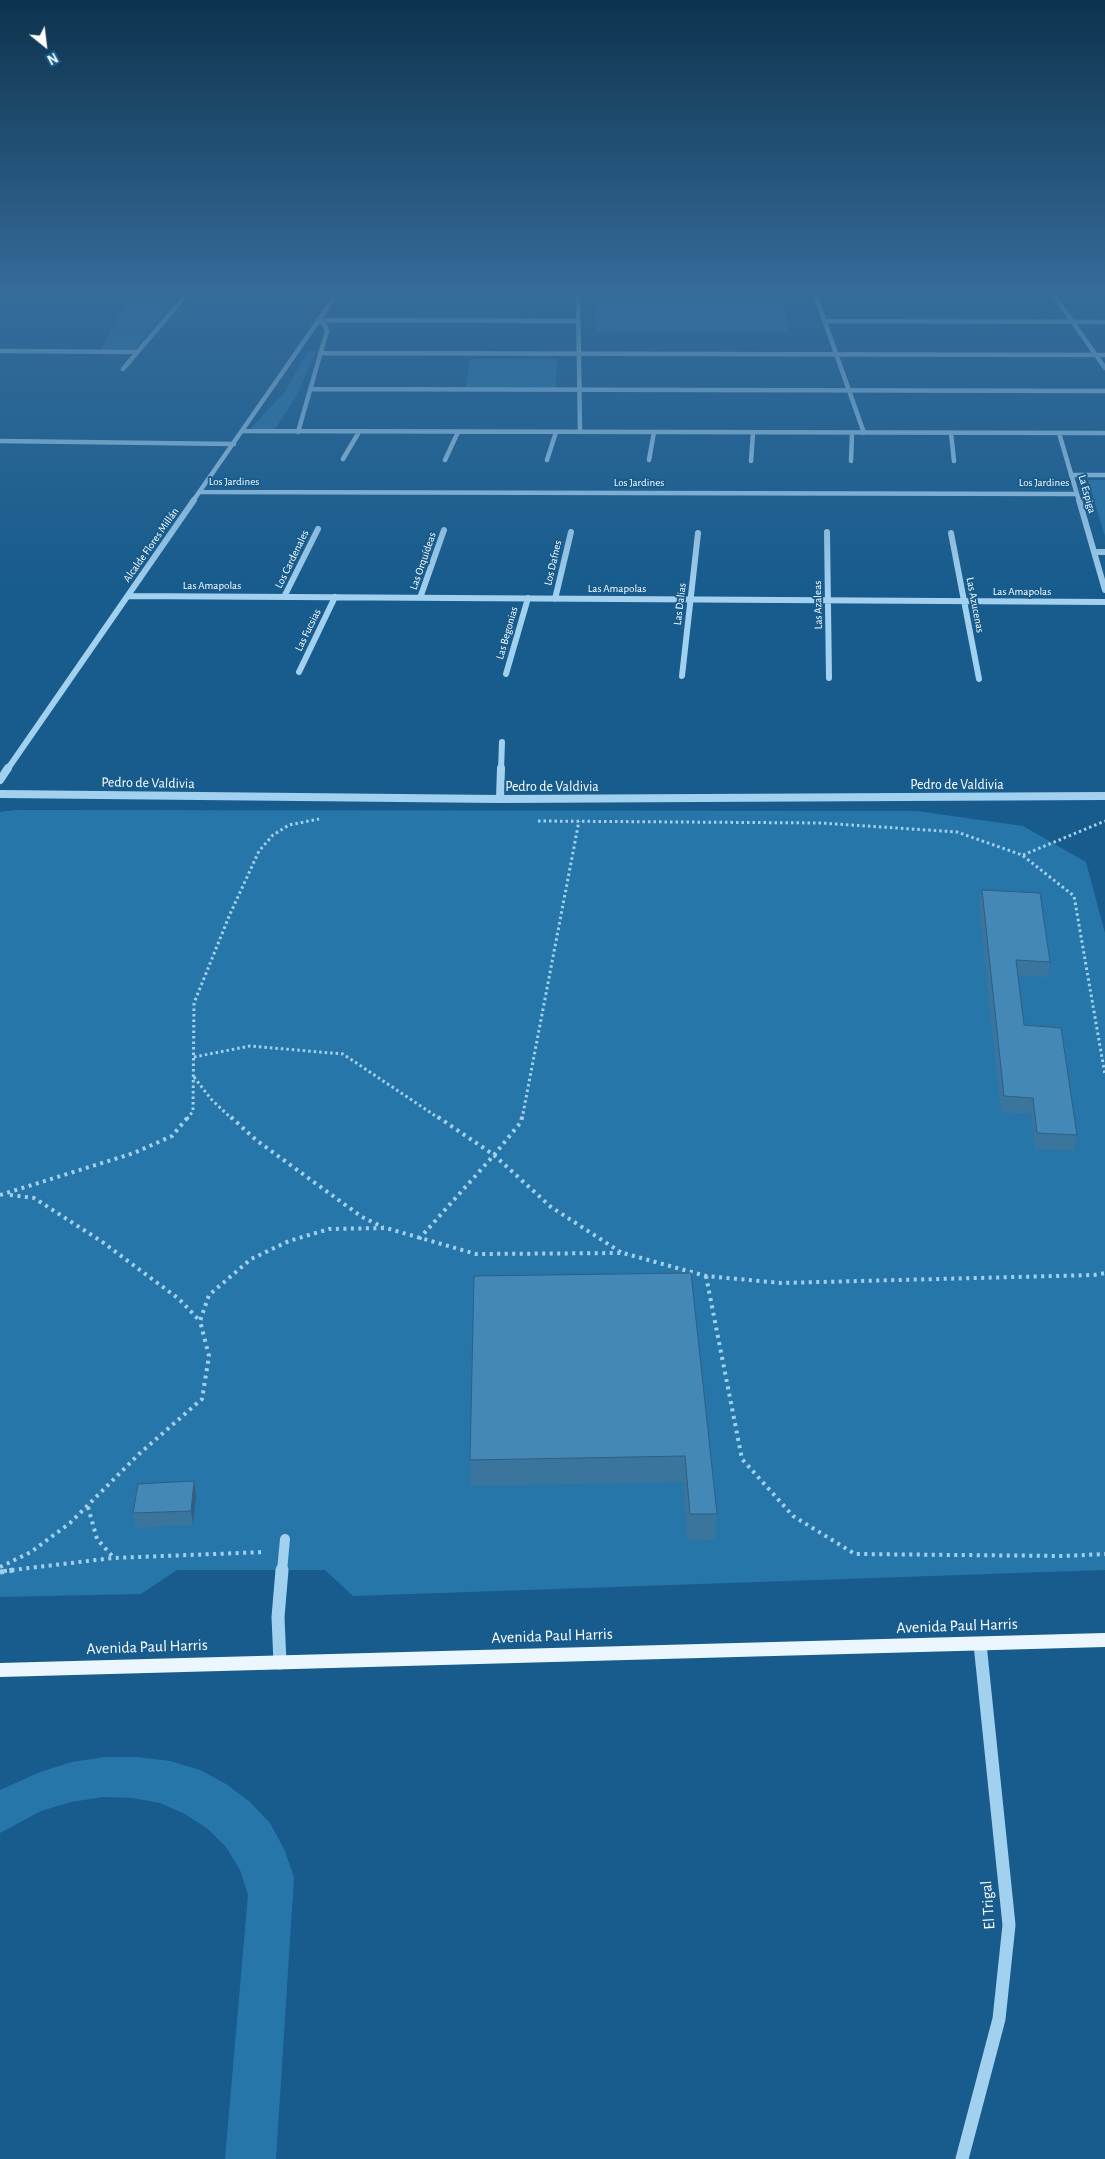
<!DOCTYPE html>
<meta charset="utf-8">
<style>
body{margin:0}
#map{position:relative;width:1105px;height:2159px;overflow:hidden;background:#175c8d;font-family:"Alegreya Sans",sans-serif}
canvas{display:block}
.north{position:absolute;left:20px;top:20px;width:50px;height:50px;-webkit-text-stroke:4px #175c8d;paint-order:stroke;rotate:151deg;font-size:14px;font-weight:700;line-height:20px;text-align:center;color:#fff}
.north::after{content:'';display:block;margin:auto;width:18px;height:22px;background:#fff;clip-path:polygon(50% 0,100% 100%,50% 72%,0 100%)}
</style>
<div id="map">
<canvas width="1105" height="2159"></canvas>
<div class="north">N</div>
</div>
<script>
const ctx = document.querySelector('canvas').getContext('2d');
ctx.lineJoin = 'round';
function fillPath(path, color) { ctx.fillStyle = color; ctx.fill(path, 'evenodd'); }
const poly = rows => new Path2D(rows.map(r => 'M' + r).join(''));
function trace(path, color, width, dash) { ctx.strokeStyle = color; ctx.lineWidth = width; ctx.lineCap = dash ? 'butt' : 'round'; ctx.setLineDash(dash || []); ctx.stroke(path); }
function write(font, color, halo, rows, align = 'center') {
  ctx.font = font + ' "Alegreya Sans",sans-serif'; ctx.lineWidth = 4; ctx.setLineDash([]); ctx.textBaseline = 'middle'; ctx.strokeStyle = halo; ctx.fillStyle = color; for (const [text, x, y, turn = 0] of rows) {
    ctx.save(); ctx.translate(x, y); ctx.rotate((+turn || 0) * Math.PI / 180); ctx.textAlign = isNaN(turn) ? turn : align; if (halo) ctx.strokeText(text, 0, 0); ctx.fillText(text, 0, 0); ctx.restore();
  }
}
const green = poly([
 [131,294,179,294,134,349,101,349],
 [595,297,781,298,790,332,595,331],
 [308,351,316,351,298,393,275,429,250,429,284,393],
 [470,359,557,359,556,388,466,387],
 [1088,480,1105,480,1105,536],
 [15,810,917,811,1023,826,1086,862,1105,933,1105,1570,353,1596,325,1570,177,1570,141,1594,0,1597,0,812],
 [105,1757,138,1757,170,1761,200,1770,226,1784,250,1802,270,1823,284,1849,294,1877,276,2159,225,2159,248,1895,240,1870,226,1847,208,1829,185,1814,160,1803,133,1798,103,1797,71,1802,41,1811,0,1833,0,1790,40,1772,72,1762]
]);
const pathFar2 = poly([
 [538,821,821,823,957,832,1022,855,1074,896,1105,1075],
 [1023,855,1105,821],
 [194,1057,250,1046,343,1054,440,1119],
 [194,1077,211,1099,232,1119],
 [187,1119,193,1111,194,1003,230,914,259,851,273,835,289,825,319,819],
 [522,1119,579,821]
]);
const pathFar1 = poly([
 [231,1117,256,1140,362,1217,383,1227],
 [438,1117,494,1155,551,1207,622,1253],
 [0,1195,134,1153,172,1136,188,1117],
 [10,1195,34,1198,101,1241,179,1299,200,1321],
 [419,1239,494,1155,521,1122,522,1117],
 [706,1276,742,1459,793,1516,855,1554,1064,1556,1105,1554],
 [88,1507,97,1539,113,1557],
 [0,1567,31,1552,70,1523,139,1454,202,1399,209,1356,200,1321,209,1295,251,1259,289,1241,329,1229,386,1228,476,1254,623,1253,706,1276,781,1283,1094,1275,1105,1273],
 [4,1571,113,1558,265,1552]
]);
const path = poly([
 [0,1572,14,1570]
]);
const minorFar4 = poly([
 [578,294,580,432],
 [815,294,864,433],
 [1053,294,1105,368],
 [318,320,579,321],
 [825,321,1105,322],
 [0,351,137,352],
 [320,353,1105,355],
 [123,369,187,294],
 [310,389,1105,391],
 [243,431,1105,433],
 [298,432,327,331,325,325,319,321],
 [951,433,954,461],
 [1059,433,1079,501],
 [0,441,234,444],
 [343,459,359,432],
 [445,460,458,432],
 [547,460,556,432],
 [649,460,654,432],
 [751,461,753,433],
 [851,461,852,433],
 [1071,475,1105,475],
 [201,492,1077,494],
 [193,501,337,294]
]);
const minorFar3 = poly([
 [1079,500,1105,590],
 [827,532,829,678],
 [951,533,979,679],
 [1094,552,1105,552],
 [128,596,1105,602],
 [284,597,318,529],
 [420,598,444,530],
 [555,599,571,532],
 [299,672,335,597],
 [506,674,528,598],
 [682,676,698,533],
 [7,770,194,500],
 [501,770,502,742]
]);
const minorFar2 = poly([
 [0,780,8,768],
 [0,794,500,799,1105,796],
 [500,799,501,768]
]);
const minorFar1 = poly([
 [282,1571,285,1539]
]);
const minor = poly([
 [280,1663,278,1617,282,1570],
 [962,2159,999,2019,1009,1925,980,1644]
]);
const major = poly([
 [1105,1633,1105,1647,0,1677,0,1663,1105,1633]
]);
const wall = poly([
 [982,890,1050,962,1048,977,1018,975,1024,1025,1077,1135,1074,1151,1035,1149,1031,1114,1001,1112,979,905],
 [691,1273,717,1514,715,1540,688,1541,683,1482,471,1486,470,1460],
 [194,1481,196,1496,193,1525,136,1528,133,1513]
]);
const shadedWall = poly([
 [194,1481,196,1496,193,1525,191,1511]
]);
const building = poly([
 [982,890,1040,893,1050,962,1016,960,1024,1025,1061,1028,1077,1135,1037,1133,1033,1098,1004,1096,982,890],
 [691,1273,717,1514,690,1514,685,1456,470,1460,474,1276,691,1273],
 [194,1481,191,1511,133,1513,138,1484,194,1481]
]);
const farStreetnames = [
 ["Los Jardines",234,482],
 ["Los Jardines",639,483],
 ["Los Jardines",1044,483],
 ["La Espiga",1087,494,74],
 ["Alcalde Flores Millán",151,545,-55],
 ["Los Cardenales",292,559,-64],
 ["Las Orquídeas",423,561,-71],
 ["Los Dafnes",553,563,-77],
 ["Las Amapolas",212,586],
 ["Las Amapolas",617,589],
 ["Las Amapolas",1022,592],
 ["Las Dalias",680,604,-83],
 ["Las Azaleas",818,605,-91],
 ["Las Azucenas",975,605,79],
 ["Las Fucsias",308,630,-64],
 ["Las Begonias",507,633,-74]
];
const streetNames = [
 ["Pedro de Valdivia",148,783,1],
 ["Pedro de Valdivia",957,785],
 ["Pedro de Valdivia",552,787]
];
const nearStreetnames = [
 ["Avenida Paul Harris",957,1626,-2],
 ["Avenida Paul Harris",552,1636,-2],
 ["Avenida Paul Harris",147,1647,-2],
 ["El Trigal",988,1905,-94]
];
fillPath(green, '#2776aa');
trace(pathFar2, '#a2d0ef', 3, [2.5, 3]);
trace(pathFar1, '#a2d0ef', 4, [3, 4.5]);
trace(path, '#a2d0ef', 5, [4, 5.5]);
trace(minorFar4, '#a2d0ef', 4.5);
trace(minorFar3, '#a2d0ef', 6);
trace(minorFar2, '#a2d0ef', 8);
trace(minorFar1, '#a2d0ef', 10);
trace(minor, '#a2d0ef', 13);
fillPath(major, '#ebf6ff');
fillPath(wall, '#3a759e');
fillPath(shadedWall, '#305f81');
fillPath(building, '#4488b8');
trace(building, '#305f81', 1);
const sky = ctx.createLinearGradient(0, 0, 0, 596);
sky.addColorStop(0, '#0d334e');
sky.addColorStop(0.49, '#366c9a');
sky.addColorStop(1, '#366c9a00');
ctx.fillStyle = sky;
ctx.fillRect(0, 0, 1105, 596);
write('11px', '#fff', '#175c8d', farStreetnames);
write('14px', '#fff', '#175c8d', streetNames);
write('16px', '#fff', '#175c8d', nearStreetnames);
</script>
